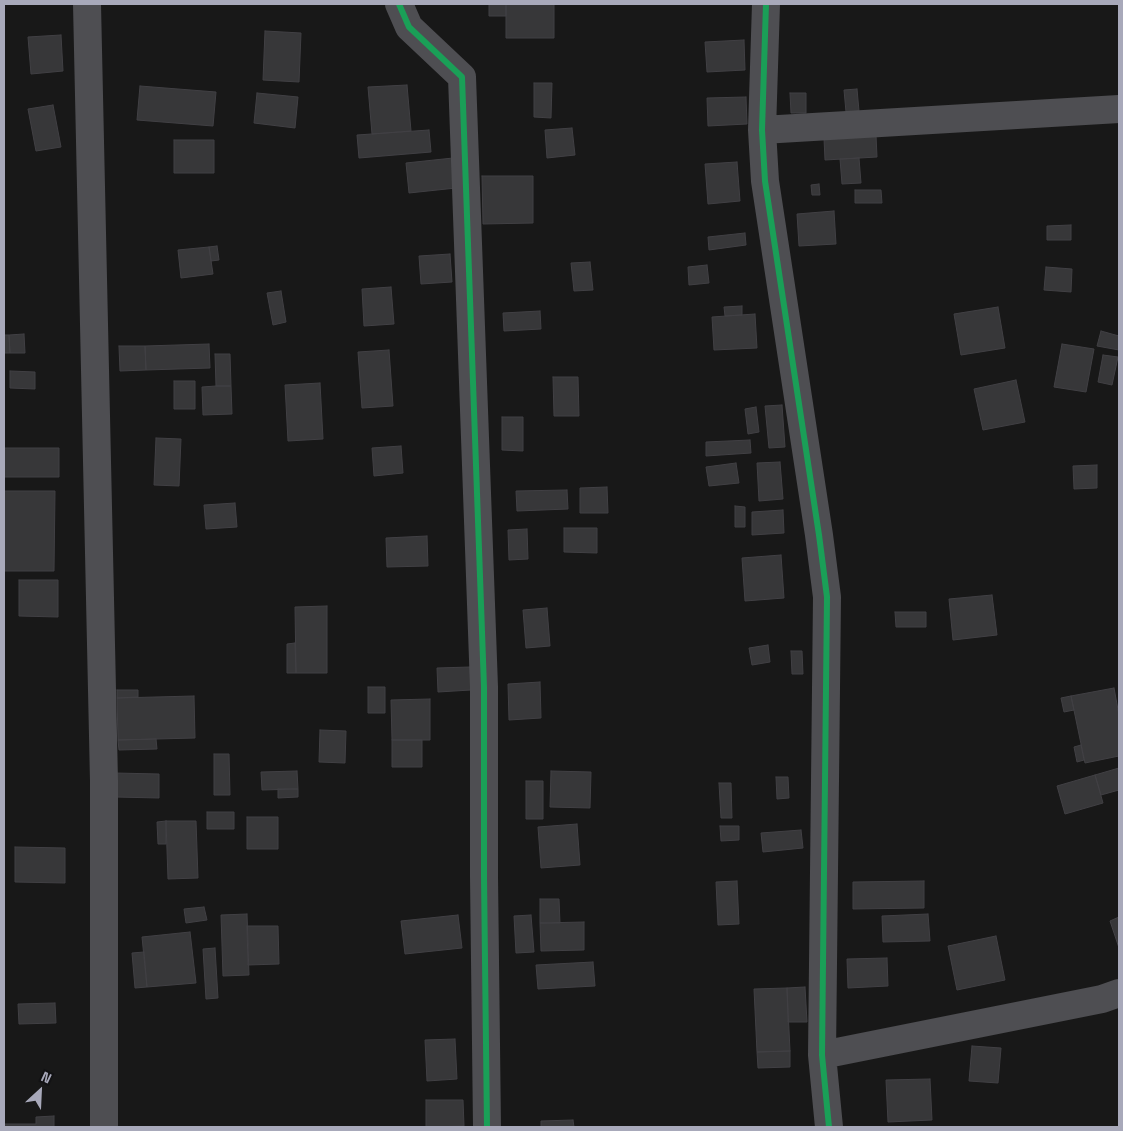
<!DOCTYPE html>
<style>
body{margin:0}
#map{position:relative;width:1123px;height:1131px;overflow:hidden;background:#181818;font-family:"Space Grotesk",sans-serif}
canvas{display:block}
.frame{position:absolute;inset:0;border:5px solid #a8a9ba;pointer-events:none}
.north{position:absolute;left:15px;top:1066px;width:50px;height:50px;-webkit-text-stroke:4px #121214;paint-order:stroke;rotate:25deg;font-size:14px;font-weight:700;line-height:20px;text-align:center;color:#a8a9ba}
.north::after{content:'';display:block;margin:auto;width:18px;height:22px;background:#a8a9ba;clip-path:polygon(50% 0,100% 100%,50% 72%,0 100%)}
</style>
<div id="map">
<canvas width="1123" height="1131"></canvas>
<div class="frame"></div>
<div class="north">N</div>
</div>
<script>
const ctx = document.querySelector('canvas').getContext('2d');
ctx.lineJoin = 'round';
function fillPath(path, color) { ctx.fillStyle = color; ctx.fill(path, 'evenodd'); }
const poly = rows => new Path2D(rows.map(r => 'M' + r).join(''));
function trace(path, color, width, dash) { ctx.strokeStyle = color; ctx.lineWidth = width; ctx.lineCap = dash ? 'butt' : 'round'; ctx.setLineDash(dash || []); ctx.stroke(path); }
const building = poly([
 [489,4,506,4,506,16,489,16,489,4],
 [506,4,554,4,554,38,506,38,506,4],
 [265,31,301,33,299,82,263,80,265,31],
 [61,35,63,71,31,74,28,37,61,35],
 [744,40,745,70,707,72,705,42,744,40],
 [534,83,552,83,551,118,534,117,534,83],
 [407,85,411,131,372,134,368,87,407,85],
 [140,86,216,92,213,126,137,120,140,86],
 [857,89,859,111,846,112,844,90,857,89],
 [257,93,298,97,295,128,254,123,257,93],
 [790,93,806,93,806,113,791,113,790,93],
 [746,97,747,124,708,126,707,98,746,97],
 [53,105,61,147,36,151,28,109,53,105],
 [572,128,575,155,547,158,545,130,572,128],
 [429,130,431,152,359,158,357,135,429,130],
 [876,135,877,157,825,160,824,138,876,135],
 [174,140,214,140,214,173,174,173,174,140],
 [453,158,456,188,409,193,406,163,453,158],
 [859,158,861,183,842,184,840,159,859,158],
 [737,162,740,201,708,204,705,164,737,162],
 [482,176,533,176,533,223,483,224,482,176],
 [819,184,820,195,812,195,811,185,819,184],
 [855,190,881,190,882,203,855,203,855,190],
 [834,211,836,244,799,246,797,214,834,211],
 [1071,225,1071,240,1047,240,1047,226,1071,225],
 [745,233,746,245,709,250,708,237,745,233],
 [217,246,219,260,211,261,209,247,217,246],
 [209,247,213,274,181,278,178,250,209,247],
 [450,254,452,282,421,284,419,256,450,254],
 [590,262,593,290,574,291,571,263,590,262],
 [707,265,709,283,689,285,688,267,707,265],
 [1046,267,1072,269,1071,292,1044,290,1046,267],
 [391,287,394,324,364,326,362,289,391,287],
 [281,291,286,322,273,325,267,293,281,291],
 [742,306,742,315,725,316,724,307,742,306],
 [998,307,1005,348,961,355,954,314,998,307],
 [540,311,541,329,504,331,503,313,540,311],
 [755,314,757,348,714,350,712,317,755,314],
 [1101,331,1119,336,1119,350,1097,346,1101,331],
 [24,334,25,353,10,353,9,335,24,334],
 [4,335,9,335,10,353,4,353,4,335],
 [209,344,210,368,146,370,145,346,209,344],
 [1062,344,1094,349,1086,392,1054,387,1062,344],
 [119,346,145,346,146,370,120,371,119,346],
 [389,350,393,406,362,408,358,352,389,350],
 [215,354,230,354,231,386,216,386,215,354],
 [1103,355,1118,357,1112,385,1098,382,1103,355],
 [10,371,35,372,35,389,10,388,10,371],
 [553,377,578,377,579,416,554,416,553,377],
 [1016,380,1025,422,983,430,974,389,1016,380],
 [174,381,195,381,195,409,174,409,174,381],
 [320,383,323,439,288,441,285,385,320,383],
 [216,386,231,386,232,414,203,415,202,387,216,386],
 [782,405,785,447,769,448,765,406,782,405],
 [756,407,759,432,748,434,745,409,756,407],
 [502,417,523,417,523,451,502,450,502,417],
 [156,438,181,439,179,486,154,485,156,438],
 [750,440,751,453,706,456,706,442,750,440],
 [401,446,403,473,374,476,372,448,401,446],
 [4,448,59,448,59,477,4,477,4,448],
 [780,462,783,499,759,501,757,463,780,462],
 [736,463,739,483,709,486,706,467,736,463],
 [1097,465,1097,488,1074,489,1073,466,1097,465],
 [607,487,608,513,580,513,580,488,607,487],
 [567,490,568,509,517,511,516,491,567,490],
 [4,491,55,491,54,571,4,571,4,491],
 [235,503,237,527,206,529,204,505,235,503],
 [735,506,745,507,745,527,735,527,735,506],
 [783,510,784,533,752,535,752,512,783,510],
 [564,528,597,528,597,553,564,552,564,528],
 [527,529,528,559,509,560,508,530,527,529],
 [427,536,428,566,387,567,386,538,427,536],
 [781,555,784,598,745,601,742,558,781,555],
 [19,580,58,580,58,617,19,616,19,580],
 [992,595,997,635,953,640,949,599,992,595],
 [327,606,327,673,296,673,295,607,327,606],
 [547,608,550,646,526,648,523,610,547,608],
 [895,612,926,612,926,627,896,627,895,612],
 [295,643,296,673,287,673,287,644,295,643],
 [768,645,770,662,752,665,749,648,768,645],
 [791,651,802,651,803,674,792,674,791,651],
 [470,667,471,690,438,692,437,668,470,667],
 [540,682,541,718,509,720,508,684,540,682],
 [368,687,385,687,385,713,368,713,368,687],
 [1114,688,1119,715,1119,756,1085,763,1071,696,1114,688],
 [117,690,138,690,138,697,117,698,117,690],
 [194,696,195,738,118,740,117,698,194,696],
 [1071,696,1074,710,1064,712,1061,698,1071,696],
 [430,699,430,740,392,740,391,700,430,699],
 [320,730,346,731,345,763,319,762,320,730],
 [156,739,157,749,119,750,118,740,156,739],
 [392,740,422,740,422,767,392,767,392,740],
 [1081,745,1084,760,1077,762,1074,747,1081,745],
 [214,754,229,754,230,795,214,795,214,754],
 [1119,768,1119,790,1101,795,1095,775,1119,768],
 [297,771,298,789,262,790,261,772,297,771],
 [551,771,591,772,590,808,550,807,551,771],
 [115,773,159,774,159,798,115,797,115,773],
 [1095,775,1103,803,1065,814,1057,786,1095,775],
 [776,777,788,777,789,798,777,799,776,777],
 [526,781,543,781,543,819,526,819,526,781],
 [719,783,731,783,732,818,721,818,719,783],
 [278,789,298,789,298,797,278,798,278,789],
 [207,812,234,812,234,829,207,829,207,812],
 [247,817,278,817,278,849,247,849,247,817],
 [166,821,166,844,158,844,157,822,166,821],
 [166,821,196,821,198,878,168,879,166,821],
 [577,824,580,865,541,868,538,827,577,824],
 [720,826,739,826,739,840,721,841,720,826],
 [801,830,803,848,763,852,761,833,801,830],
 [15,847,65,848,65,883,15,882,15,847],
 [737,881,739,924,718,925,716,882,737,881],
 [924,881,924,908,853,909,853,882,924,881],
 [540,899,559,899,560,923,540,923,540,899],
 [204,907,207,920,186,923,184,909,204,907],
 [247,914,249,975,223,976,221,915,247,914],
 [928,914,930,941,883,942,882,916,928,914],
 [458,915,462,948,405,954,401,921,458,915],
 [531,915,534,952,516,953,514,916,531,915],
 [1119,917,1119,948,1110,921,1119,917],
 [584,922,584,950,541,951,540,923,584,922],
 [247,926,278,926,279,964,248,965,247,926],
 [190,932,196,983,147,987,142,937,190,932],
 [996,936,1005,980,957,990,948,946,996,936],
 [215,948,218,998,206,999,203,949,215,948],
 [144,952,147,987,135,988,132,953,144,952],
 [887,958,888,986,848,988,847,959,887,958],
 [593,962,595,986,538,989,536,965,593,962],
 [805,987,807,1022,788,1022,787,988,805,987],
 [787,988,790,1051,757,1052,754,989,787,988],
 [55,1003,56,1023,19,1024,18,1004,55,1003],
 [455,1039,457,1079,427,1081,425,1040,455,1039],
 [972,1046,1001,1048,998,1083,969,1081,972,1046],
 [790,1051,790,1067,758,1068,757,1052,790,1051],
 [930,1079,932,1120,888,1122,886,1080,930,1079],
 [426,1100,463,1100,464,1126,426,1127,426,1100],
 [54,1116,54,1127,4,1127,4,1124,36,1124,36,1117,54,1116],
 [573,1120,574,1127,541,1127,541,1121,573,1120]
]);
const minor = poly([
 [87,4,104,781,104,1127],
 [399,4,409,27,462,77,484,687,484,877,487,1127],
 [766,4,762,130,765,181,819,535,827,597,822,1055,829,1127],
 [762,130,1119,109],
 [822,1055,1102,999,1119,993]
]);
const cycleway = poly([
 [399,4,409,27,462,77,484,687,484,877,487,1127],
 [766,4,762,130,765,181,819,535,827,597,822,1055,829,1127]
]);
fillPath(building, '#373739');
trace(building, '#414044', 1);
trace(minor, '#4e4e52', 28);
trace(cycleway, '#1a9f57', 6);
</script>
